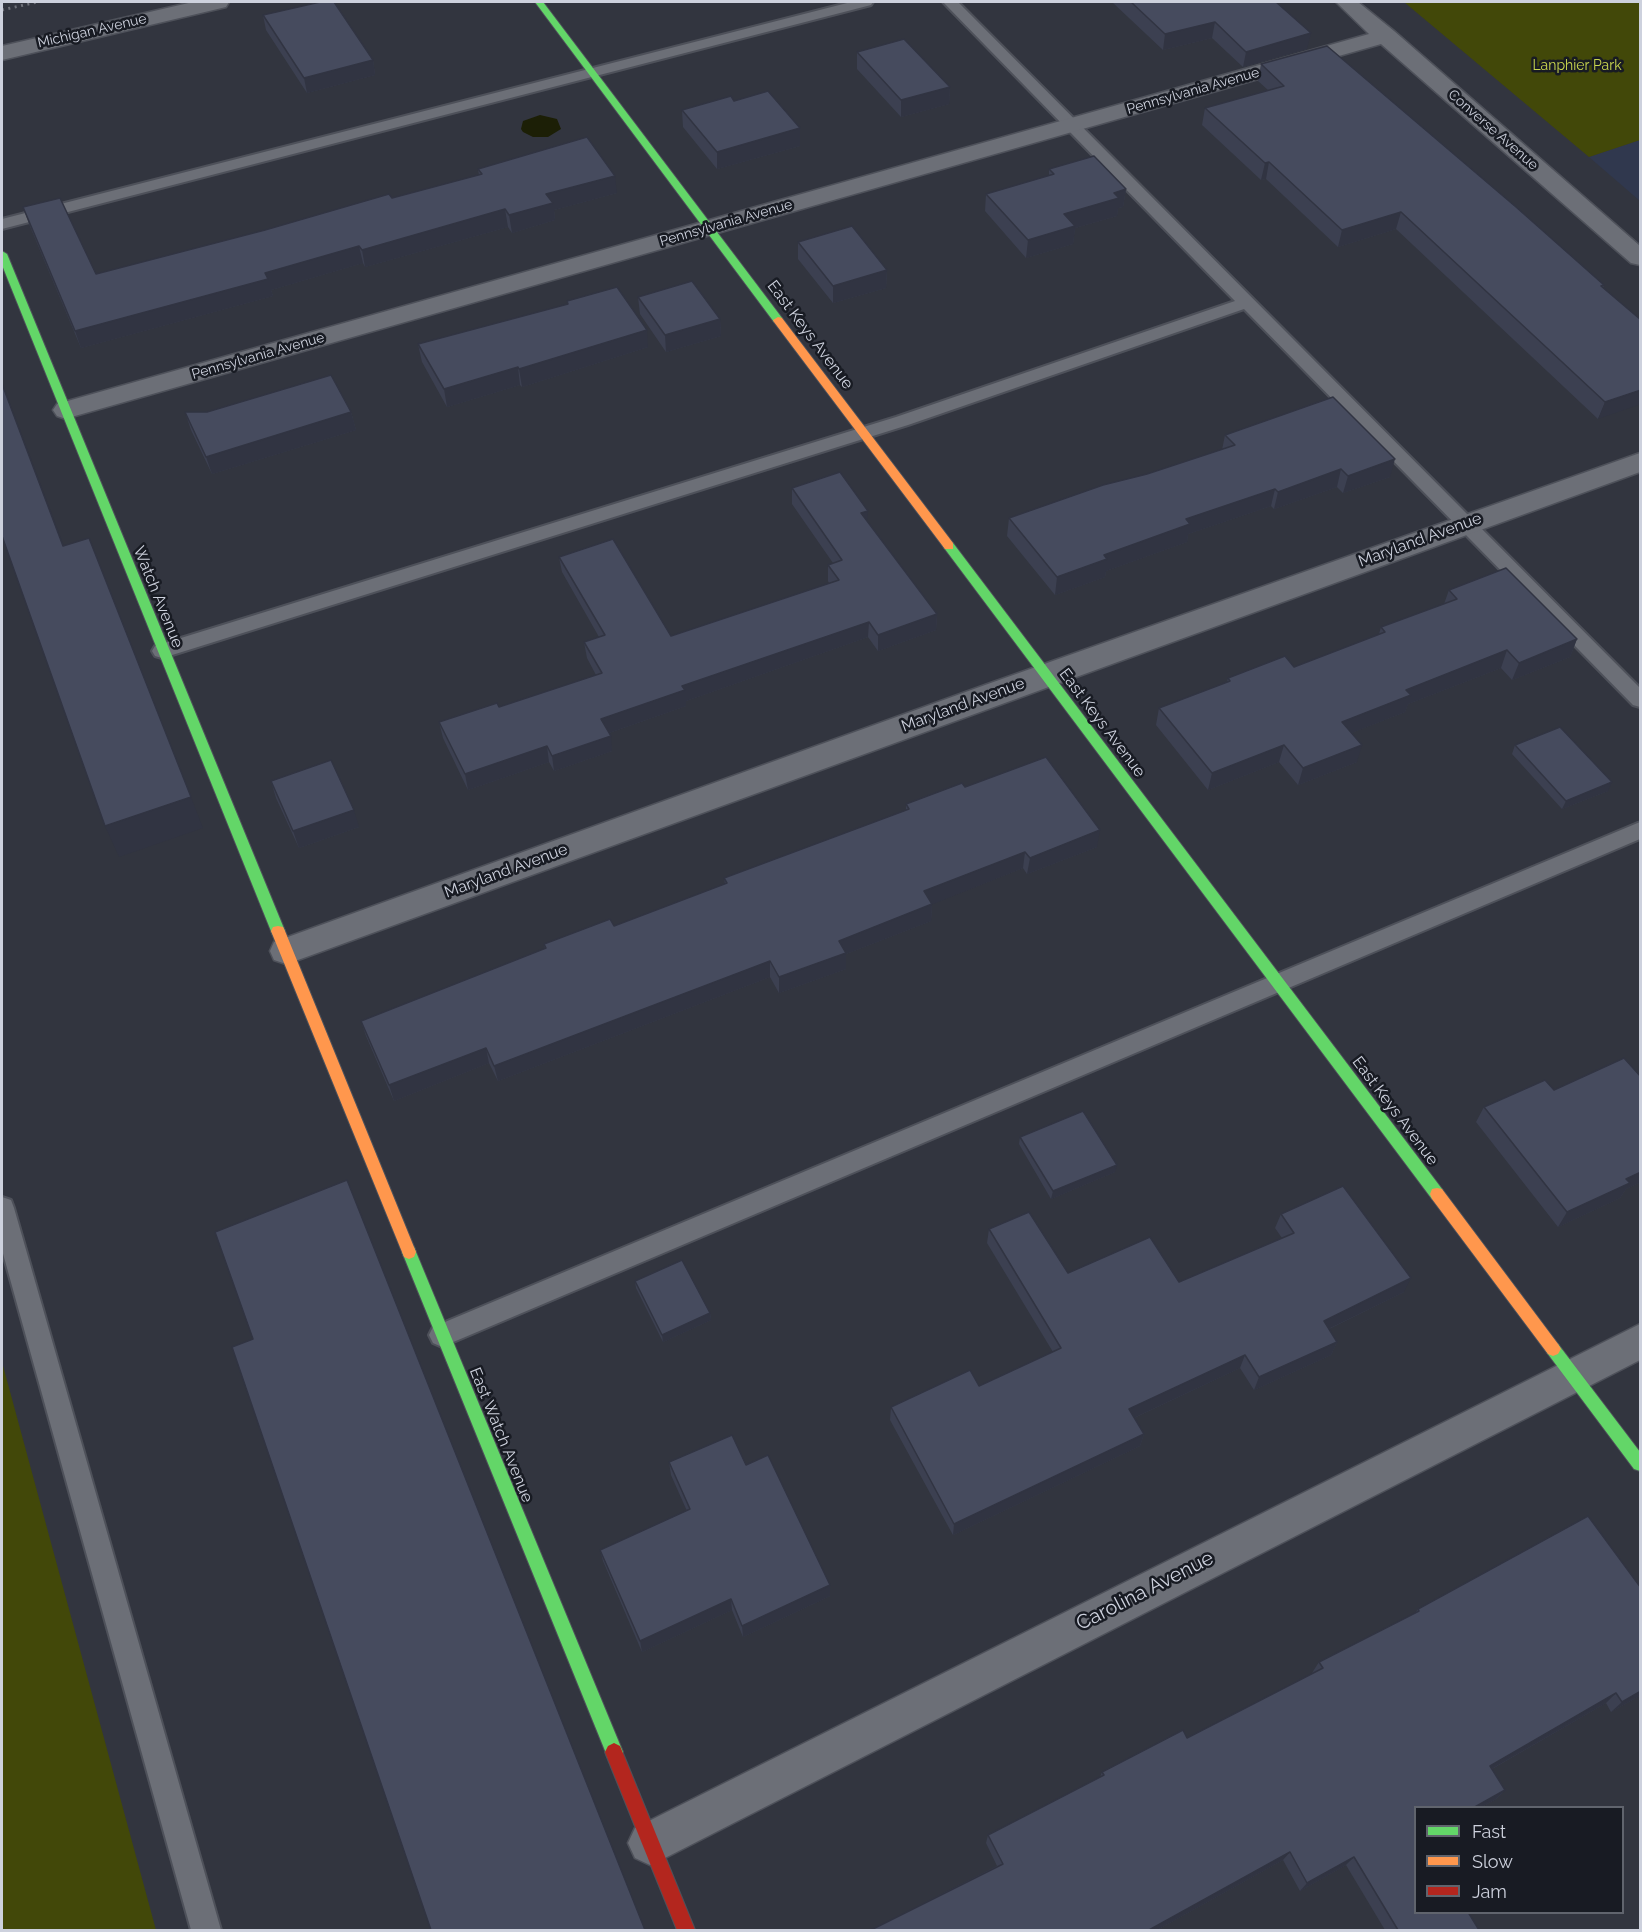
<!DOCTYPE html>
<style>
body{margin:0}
#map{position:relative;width:1642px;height:1932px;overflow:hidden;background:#32353f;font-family:Raleway,sans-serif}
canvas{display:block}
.frame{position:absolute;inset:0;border:3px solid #cdd1dd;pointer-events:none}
.legend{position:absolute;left:1414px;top:1806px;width:210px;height:108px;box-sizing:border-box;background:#181b23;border:2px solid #60646d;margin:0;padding:8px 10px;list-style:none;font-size:18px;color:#cdd1dd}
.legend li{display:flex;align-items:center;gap:12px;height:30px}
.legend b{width:30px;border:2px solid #60646d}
</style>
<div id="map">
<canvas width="1642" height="1932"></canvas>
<div class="frame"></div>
<ul class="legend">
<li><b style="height:8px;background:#63d668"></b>Fast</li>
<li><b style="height:8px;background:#ff974d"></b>Slow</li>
<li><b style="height:8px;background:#b3261e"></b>Jam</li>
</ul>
</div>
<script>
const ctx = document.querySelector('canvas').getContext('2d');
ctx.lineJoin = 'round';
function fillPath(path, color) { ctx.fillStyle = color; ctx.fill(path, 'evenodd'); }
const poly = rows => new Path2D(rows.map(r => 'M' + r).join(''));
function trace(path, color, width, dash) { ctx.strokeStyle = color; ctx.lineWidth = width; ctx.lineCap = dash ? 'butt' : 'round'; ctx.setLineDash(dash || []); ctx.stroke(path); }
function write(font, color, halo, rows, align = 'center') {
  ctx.font = font + ' Raleway,sans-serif'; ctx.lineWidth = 5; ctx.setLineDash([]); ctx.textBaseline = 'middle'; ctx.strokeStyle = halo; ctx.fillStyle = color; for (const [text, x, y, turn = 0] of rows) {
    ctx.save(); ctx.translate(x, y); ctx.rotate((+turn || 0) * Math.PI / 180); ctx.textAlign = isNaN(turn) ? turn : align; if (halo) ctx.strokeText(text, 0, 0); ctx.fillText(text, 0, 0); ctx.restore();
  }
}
const built = poly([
 [1640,140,1640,201,1589,157]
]);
const green = poly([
 [1404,2,1640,2,1640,140,1589,157],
 [2,1362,156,1930,2,1930]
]);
const water = poly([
 [540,115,557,119,561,129,548,137,533,137,523,132,521,129,523,121]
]);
const lane = poly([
 [851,2,873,2,871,5,2,229,2,219,851,2],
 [943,2,958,2,1640,688,1640,707,1633,705,1244,309,908,425,169,656,162,658,155,656,152,651,155,646,896,417,1235,301,943,2],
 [1640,822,1640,839,451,1343,442,1347,433,1343,429,1335,433,1327,1640,822],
 [2,1197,11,1200,14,1208,221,1930,191,1930,2,1250,2,1197]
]);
const street = poly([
 [193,2,229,2,226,7,2,60,2,46,193,2],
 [1336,2,1358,2,1394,31,1640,246,1640,265,1631,263,1381,44,75,416,66,419,57,416,53,410,57,404,1369,34,1336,2],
 [1640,453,1640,472,298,960,286,964,274,960,270,951,274,942,985,685,1640,453],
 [1640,1324,1640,1360,665,1858,650,1865,635,1858,628,1843,635,1828,1640,1324]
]);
const fast = poly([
 [535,2,543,2,782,318,782,322,774,322,535,2],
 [2,251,7,254,285,931,283,935,273,935,271,931,2,265,2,251],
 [949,542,953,543,1442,1189,1444,1194,1442,1199,1437,1200,1432,1199,945,549,943,546,949,542],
 [409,1245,414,1247,416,1252,623,1752,620,1758,614,1761,608,1758,402,1252,404,1247,409,1245],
 [1553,1342,1558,1344,1640,1452,1640,1471,1634,1469,1548,1354,1545,1349,1548,1344,1553,1342]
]);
const slow = poly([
 [778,317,782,318,953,543,953,549,945,549,774,322,773,320,778,317],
 [278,926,283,927,285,931,416,1252,414,1257,409,1259,404,1257,402,1252,271,931,273,927,278,926],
 [1437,1188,1442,1189,1558,1344,1561,1349,1558,1354,1553,1356,1548,1354,1432,1199,1430,1194,1432,1189,1437,1188]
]);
const jam = poly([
 [614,1743,620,1746,695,1930,677,1930,605,1752,608,1746,614,1743]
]);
const rail = poly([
 [2,10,37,2]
]);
const wall = poly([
 [1112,2,1276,2,1307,49,1243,67,1212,38,1163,50],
 [263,15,373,60,375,75,307,93,266,30],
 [857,52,950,87,949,104,901,117,857,69],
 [1261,64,1604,285,1603,288,1641,320,1598,419,1396,229,1338,247,1266,179,1261,180,1202,125,1205,108,1268,90,1258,81],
 [734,101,800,146,717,169,683,127,682,110],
 [478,169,617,193,554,210,555,220,512,233,508,227,365,267,363,263,271,290,273,296,81,348,29,224,23,207,96,274,392,198,479,175],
 [1049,169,1126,189,1123,207,1118,208,1117,216,1075,228,1073,244,1026,258,985,211,986,194,1049,176],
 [798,242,887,270,886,288,833,303,798,259],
 [638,297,720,319,721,336,666,352,640,314],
 [567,301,648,347,522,387,520,385,447,407,422,362,418,344,567,304],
 [185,412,351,412,356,430,212,474,191,430],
 [1225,435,1390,477,1343,493,1337,487,1274,509,1271,506,1188,534,1187,542,1106,571,1105,577,1055,595,1007,536,1009,518,1222,450],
 [792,488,868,522,937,614,936,630,878,651,868,637,686,701,686,706,609,733,612,751,554,771,549,762,468,790,443,738,439,722,499,707,596,675,587,658,584,642,599,637,562,572,559,557,671,636,829,583,828,581,828,565,833,563,792,504],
 [1449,590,1577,639,1570,657,1512,680,1501,668,1408,704,1405,712,1351,733,1357,762,1298,785,1279,762,1208,790,1156,725,1159,708,1227,682,1228,678,1294,667,1379,634,1381,627,1444,604],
 [1515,745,1608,791,1562,809,1512,754],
 [271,781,359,827,299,848,276,798],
 [965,787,1097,847,1027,874,1023,868,932,904,931,921,846,954,846,969,779,993,770,977,498,1081,489,1063,394,1101,366,1036,361,1021,545,949,544,944,614,926,725,884,724,878,906,811,906,804],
 [1641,1077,1641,1182,1626,1189,1620,1198,1558,1227,1476,1122,1484,1107,1554,1090],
 [1020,1137,1115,1172,1051,1199,1019,1144],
 [1281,1214,1404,1292,1329,1329,1337,1342,1331,1355,1254,1390,1240,1368,1134,1418,1144,1434,1140,1446,953,1535,890,1420,891,1407,979,1386,1053,1352,987,1243,989,1229,1068,1273,1179,1282,1282,1238,1275,1228],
 [635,1281,710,1313,711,1320,663,1342,636,1288],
 [669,1462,746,1465,830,1596,743,1637,732,1610,642,1652,603,1561,600,1550,687,1511,671,1475],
 [1641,1588,1641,1695,1611,1712,1606,1703,1492,1769,1505,1790,1496,1799,1480,1808,1416,1808,1416,1912,1479,1930,1385,1930,1346,1865,1300,1891,1283,1860,1157,1930,871,1930,997,1866,986,1843,988,1835,1100,1777,1102,1772,1187,1738,1313,1673,1312,1673,1319,1662,1415,1613,1418,1609]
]);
const shadedWall = poly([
 [1215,22,1212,38,1163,50,1165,34],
 [1311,33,1307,49,1243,67,1246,52],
 [373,60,375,75,307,93,304,78],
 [950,87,949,104,901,117,901,100],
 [800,128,800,146,717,169,717,152],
 [1269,162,1266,179,1261,180,1265,163],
 [615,176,617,193,554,210,555,220,512,233,509,215,546,194],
 [1126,189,1123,207,1118,208,1117,216,1075,228,1073,244,1026,258,1028,240,1064,214,1114,193],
 [505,209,508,227,365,267,362,250],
 [1401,212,1396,229,1338,247,1342,230],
 [359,246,363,263,271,290,273,296,81,348,75,331,265,273],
 [887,270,886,288,833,303,833,286],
 [720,319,721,336,666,352,665,335],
 [647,330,648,347,522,387,519,369],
 [518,367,520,385,447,407,444,389],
 [2,382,76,578,63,546],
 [1641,390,1641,404,1598,419,1605,402],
 [351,412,356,430,212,474,206,457],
 [1395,459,1390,477,1343,493,1348,476],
 [1341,469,1337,487,1274,509,1278,492],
 [1275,489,1271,506,1188,534,1187,542,1106,571,1105,577,1055,595,1057,577,1104,555,1186,519],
 [868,511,867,527,861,513],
 [937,614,936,630,878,651,878,635],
 [869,622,868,637,686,701,686,706,603,735,601,719,682,686],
 [1577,639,1570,657,1512,680,1519,663],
 [1507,650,1501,668,1408,704,1405,712,1336,739,1342,722,1406,690],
 [611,736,612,751,554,771,552,756],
 [1284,745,1279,762,1208,790,1212,773],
 [1362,745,1357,762,1298,785,1303,768],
 [547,746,549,762,468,790,465,774],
 [1612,782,1608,791,1562,809,1566,801],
 [191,797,203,828,119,857,105,826],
 [354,810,359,827,299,848,293,831],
 [1100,830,1097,847,1027,874,1030,858],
 [1025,852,1023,868,923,908,924,891],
 [932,904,931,921,846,954,846,969,779,993,779,977,839,941],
 [770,961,770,977,498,1081,494,1066],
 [486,1048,489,1063,394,1101,389,1085],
 [1117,1165,1115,1172,1051,1199,1053,1191],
 [1641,1172,1641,1182,1626,1189,1620,1198,1558,1227,1567,1212,1626,1179],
 [1411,1278,1404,1292,1318,1334,1324,1321],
 [710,1313,711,1320,663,1342,662,1335],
 [1337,1342,1331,1355,1254,1390,1259,1377],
 [1245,1355,1240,1368,1125,1422,1129,1409],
 [1144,1434,1140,1446,953,1535,954,1524],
 [830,1585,830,1596,743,1637,742,1626],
 [731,1599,732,1610,642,1652,640,1641],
 [1641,1691,1641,1695,1611,1712,1622,1702],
 [1616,1693,1606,1703,1481,1775,1490,1766],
 [1505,1790,1496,1799,1480,1808,1473,1808],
 [1290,1852,1283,1860,1157,1930,1149,1930],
 [1354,1857,1346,1865,1300,1891,1307,1883]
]);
const building = poly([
 [320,2,334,2,373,60,304,78,263,15,320,2],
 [1131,2,1276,2,1311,33,1246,52,1215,22,1165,34,1131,2],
 [904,39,950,87,901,100,857,52,904,39],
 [1327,46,1516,207,1604,285,1601,286,1641,320,1641,390,1605,402,1401,212,1342,230,1269,162,1265,163,1205,108,1284,86,1261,64,1327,46],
 [768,91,800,128,717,152,682,110,731,96,734,101,768,91],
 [587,137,615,176,546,194,553,203,509,215,505,209,362,250,359,246,265,273,268,279,75,331,23,207,60,198,96,274,265,230,389,194,392,198,482,174,478,169,587,137],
 [1094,156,1126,189,1114,193,1119,198,1064,214,1075,226,1028,240,986,194,1054,174,1049,169,1094,156],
 [852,226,887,270,833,286,798,242,852,226],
 [692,281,720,319,665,335,638,297,692,281],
 [617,287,647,330,519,369,518,367,444,389,418,344,568,304,567,301,617,287],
 [331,375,351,412,206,457,185,412,207,412,331,375],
 [2,384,63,546,89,538,191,797,105,826,2,536,2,384],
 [1333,397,1395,459,1348,476,1341,469,1278,492,1275,489,1186,519,1190,524,1104,555,1107,559,1057,577,1009,518,1103,485,1147,474,1235,445,1225,435,1333,397],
 [840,472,868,511,861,513,937,614,878,635,869,622,682,686,685,690,601,719,611,736,552,756,547,746,465,774,439,722,497,703,499,707,602,673,584,642,605,635,559,557,613,539,671,636,839,580,828,565,842,560,792,488,840,472],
 [1506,568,1577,639,1519,663,1507,650,1406,690,1411,695,1342,722,1362,745,1303,768,1284,745,1212,773,1159,708,1230,681,1228,678,1285,656,1294,667,1385,632,1381,627,1457,599,1449,590,1506,568],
 [1560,727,1612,782,1566,801,1515,745,1560,727],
 [1046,757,1100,830,1030,858,1025,852,924,891,932,904,839,941,846,953,779,977,770,961,494,1066,486,1048,389,1085,361,1021,546,948,544,944,610,919,614,926,727,883,724,878,909,809,906,804,962,783,965,787,1046,757],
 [331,760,354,810,293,831,271,781,331,760],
 [1624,1058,1641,1077,1641,1172,1626,1179,1630,1183,1567,1212,1484,1107,1545,1080,1554,1090,1624,1058],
 [1083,1111,1117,1165,1053,1191,1020,1137,1083,1111],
 [347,1180,645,1930,431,1930,232,1347,253,1339,215,1232,347,1180],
 [1343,1186,1411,1278,1324,1321,1337,1342,1259,1377,1245,1355,1129,1409,1144,1434,954,1524,891,1407,970,1370,979,1386,1061,1348,989,1229,1029,1212,1068,1273,1150,1237,1179,1282,1294,1233,1281,1214,1343,1186],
 [682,1260,710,1313,662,1335,635,1281,682,1260],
 [732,1435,746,1465,768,1455,830,1585,742,1626,731,1599,640,1641,600,1550,690,1509,669,1462,732,1435],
 [1588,1516,1641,1588,1641,1691,1622,1702,1616,1693,1490,1766,1505,1790,1473,1808,1416,1808,1416,1912,1468,1912,1479,1930,1398,1930,1354,1857,1307,1883,1290,1852,1149,1930,871,1930,1003,1864,988,1835,1104,1775,1102,1772,1183,1730,1187,1738,1323,1668,1319,1662,1419,1611,1418,1609,1588,1516]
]);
const farStreetnames = [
 ["Michigan Avenue",92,31,-13],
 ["Pennsylvania Avenue",1193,91,-16],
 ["Converse Avenue",1493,130,41],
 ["Pennsylvania Avenue",726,223,-16],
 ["Pennsylvania Avenue",258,356,-16]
];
const farParknames = [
 ["Lanphier Park",1577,66]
];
const streetNames = [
 ["East Keys Avenue",810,335,53],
 ["Maryland Avenue",1420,540,-20],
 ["Watch Avenue",158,597,68],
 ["Maryland Avenue",963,705,-20],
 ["East Keys Avenue",1102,723,53],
 ["Maryland Avenue",506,871,-20],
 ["East Keys Avenue",1395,1111,53],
 ["East Watch Avenue",501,1435,68]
];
const nearStreetnames = [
 ["Carolina Avenue",1145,1591,-27]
];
fillPath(built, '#30384e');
fillPath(green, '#424809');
fillPath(water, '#1c1f06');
trace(lane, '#4e515a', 4);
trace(street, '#4e515a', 3);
trace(fast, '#4e515a', 2);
trace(slow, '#4e515a', 2);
trace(jam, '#4e515a', 2);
fillPath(lane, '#6c6f77');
fillPath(street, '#6c6f77');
fillPath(fast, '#63d668');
fillPath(slow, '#ff974d');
fillPath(jam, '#b3261e');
trace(rail, '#6f717a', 3, [2, 4.5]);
fillPath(wall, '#3c4051');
fillPath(shadedWall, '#313442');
fillPath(building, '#464b5e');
trace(building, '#313442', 1.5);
write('14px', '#cdd1dd', '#181b23', farStreetnames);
write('14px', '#cad74f', '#181b23', farParknames);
write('16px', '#cdd1dd', '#181b23', streetNames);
write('20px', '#cdd1dd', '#181b23', nearStreetnames);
</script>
